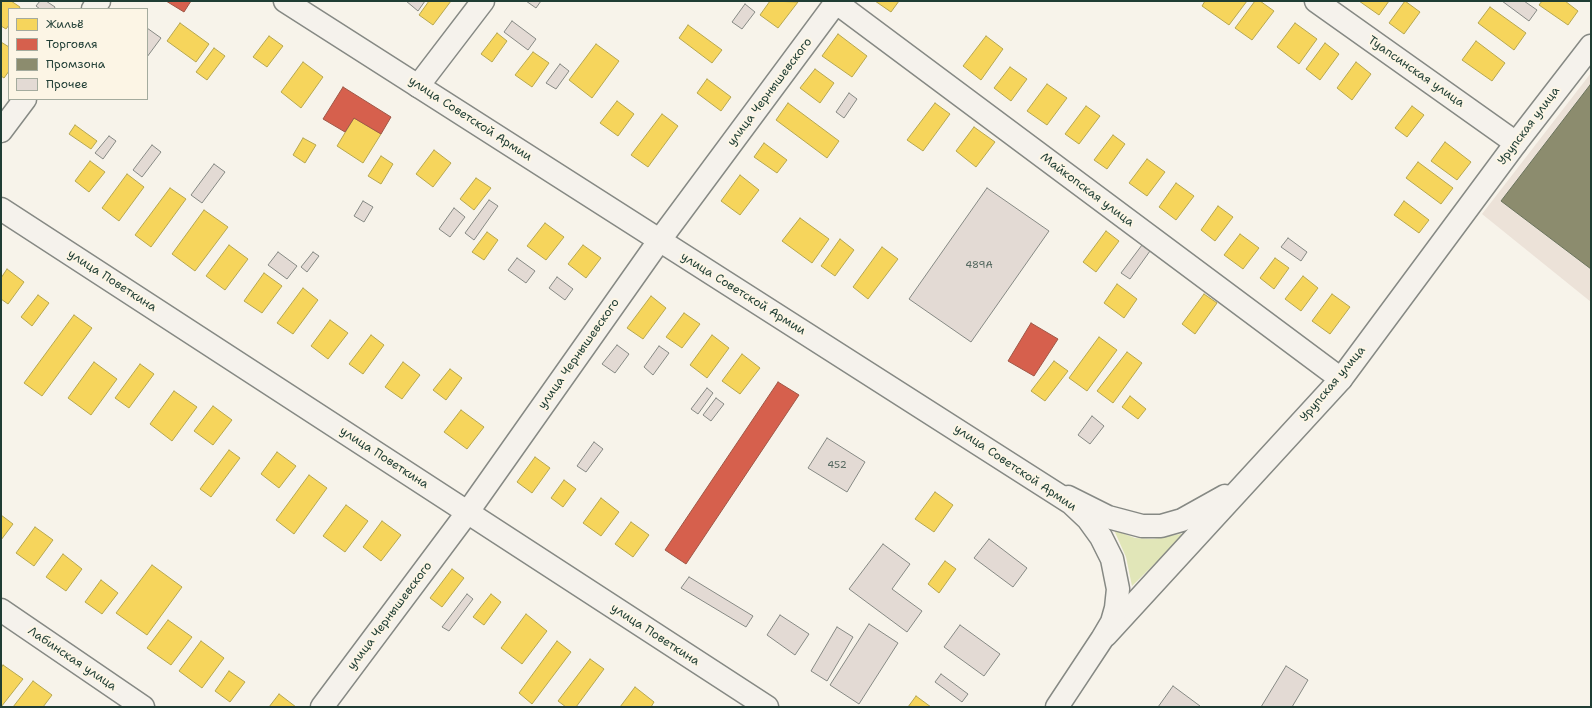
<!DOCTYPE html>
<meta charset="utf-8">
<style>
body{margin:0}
#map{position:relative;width:1592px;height:708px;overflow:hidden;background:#f7f3ea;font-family:"Shantell Sans",sans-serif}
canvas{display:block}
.frame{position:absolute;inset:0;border:2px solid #1f3d34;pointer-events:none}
.legend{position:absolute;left:8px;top:8px;width:140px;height:92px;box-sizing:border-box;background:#fcf5e5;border:1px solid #a4ab9e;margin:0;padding:5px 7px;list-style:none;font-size:12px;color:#1f3d34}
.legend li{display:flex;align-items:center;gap:8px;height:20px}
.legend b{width:20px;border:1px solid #a4ab9e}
</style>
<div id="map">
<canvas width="1592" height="708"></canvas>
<div class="frame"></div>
<ul class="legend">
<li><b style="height:11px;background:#f6d55c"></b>Жильё</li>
<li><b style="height:11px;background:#d6604d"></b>Торговля</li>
<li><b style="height:11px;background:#8c8c6e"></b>Промзона</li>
<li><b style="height:11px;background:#e3dad4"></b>Прочее</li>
</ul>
</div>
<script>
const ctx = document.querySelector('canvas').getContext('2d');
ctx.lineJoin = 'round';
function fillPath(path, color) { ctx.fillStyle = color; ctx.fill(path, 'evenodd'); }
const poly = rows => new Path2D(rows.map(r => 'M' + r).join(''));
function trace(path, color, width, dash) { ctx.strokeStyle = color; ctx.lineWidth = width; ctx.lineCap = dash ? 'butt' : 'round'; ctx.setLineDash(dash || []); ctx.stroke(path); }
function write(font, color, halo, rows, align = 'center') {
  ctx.font = font + ' "Shantell Sans",sans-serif'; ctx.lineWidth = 4; ctx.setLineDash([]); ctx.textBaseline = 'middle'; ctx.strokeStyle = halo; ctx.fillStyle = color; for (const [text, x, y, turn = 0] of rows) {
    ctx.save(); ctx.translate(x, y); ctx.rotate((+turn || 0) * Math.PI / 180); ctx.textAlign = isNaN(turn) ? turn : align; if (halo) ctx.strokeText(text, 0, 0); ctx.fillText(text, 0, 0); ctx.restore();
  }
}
const built = poly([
 [1591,73,1591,302,1482,214]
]);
const green = poly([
 [1114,530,1135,538,1153,539,1186,533,1132,586,1126,557]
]);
const homes = poly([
 [1,1,11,1,20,7,19,9,9,9,9,25,6,29,1,26,1,1],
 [429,1,451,1,433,25,419,15,429,1],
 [770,1,798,2,778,28,760,15,770,1],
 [875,1,899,1,891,12,875,1],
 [1205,1,1247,1,1229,25,1202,6,1205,1],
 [1255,1,1260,1,1274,11,1252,40,1235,28,1255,1],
 [1359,1,1389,1,1379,15,1359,1],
 [1405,1,1420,12,1404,34,1389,23,1405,1],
 [1542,1,1565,1,1578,11,1568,25,1539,5,1542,1],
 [1490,7,1526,33,1514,50,1478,23,1490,7],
 [180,23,209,44,196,62,167,41,180,23],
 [1295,23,1317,39,1299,64,1277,47,1295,23],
 [688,25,722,50,712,63,679,38,688,25],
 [497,33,507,41,492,62,481,54,497,33],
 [838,34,867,56,852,77,822,56,838,34],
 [269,36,283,46,267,67,253,57,269,36],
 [986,36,1003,49,981,80,963,66,986,36],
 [1476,41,1505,63,1492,81,1462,60,1476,41],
 [1,42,9,47,9,71,4,78,1,76,1,42],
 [1325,43,1339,54,1320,80,1306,69,1325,43],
 [596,44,619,61,592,98,569,80,596,44],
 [214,48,225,56,207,80,196,72,214,48],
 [533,52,549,63,532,87,515,75,533,52],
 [303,62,323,77,301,108,281,92,303,62],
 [1356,62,1371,74,1352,100,1337,88,1356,62],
 [1010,67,1027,79,1011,101,994,88,1010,67],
 [815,69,834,83,820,103,800,88,815,69],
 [707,79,731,97,721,111,697,93,707,79],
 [1047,84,1067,98,1047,125,1027,111,1047,84],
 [617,101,634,114,618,136,600,123,617,101],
 [788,103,839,141,827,158,776,120,788,103],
 [935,103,950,114,923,151,907,140,935,103],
 [1086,106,1100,116,1079,144,1065,134,1086,106],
 [1412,106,1424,115,1407,137,1395,128,1412,106],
 [662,114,678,126,648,167,631,155,662,114],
 [354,118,381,134,363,163,337,146,354,118],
 [75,125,97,141,91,149,69,134,75,125],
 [974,127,995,142,976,167,956,151,974,127],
 [1113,135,1125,144,1107,169,1094,160,1113,135],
 [303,138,316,145,305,163,293,155,303,138],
 [1445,142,1471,162,1457,180,1431,161,1445,142],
 [764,143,787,160,777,173,754,157,764,143],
 [434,150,451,163,433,187,416,174,434,150],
 [381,156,393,164,381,184,368,176,381,156],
 [1147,159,1165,172,1147,196,1129,183,1147,159],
 [90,161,105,172,89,192,75,181,90,161],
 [1418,162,1453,188,1441,204,1406,178,1418,162],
 [127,174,144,187,119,221,102,208,127,174],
 [740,175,759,190,740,215,721,201,740,175],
 [476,178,491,188,474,210,460,199,476,178],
 [1176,183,1194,196,1176,220,1159,207,1176,183],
 [170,188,186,199,151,247,135,235,170,188],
 [1404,201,1429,220,1419,233,1394,215,1404,201],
 [1218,206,1233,217,1215,241,1201,230,1218,206],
 [204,210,228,227,195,271,172,254,204,210],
 [800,218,829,239,812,263,782,241,800,218],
 [545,223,564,237,546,260,527,246,545,223],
 [1106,231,1119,241,1096,272,1083,262,1106,231],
 [487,232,498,240,484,260,472,252,487,232],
 [1240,234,1259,248,1243,269,1224,255,1240,234],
 [840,239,854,250,835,276,821,266,840,239],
 [229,245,248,259,225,290,206,276,229,245],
 [583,245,601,258,586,278,568,264,583,245],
 [882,247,898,259,868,299,853,287,882,247],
 [1275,258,1289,268,1274,289,1260,278,1275,258],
 [7,269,24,282,8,304,1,299,1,278,7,269],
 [264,273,282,286,262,313,244,301,264,273],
 [1303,276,1318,288,1301,311,1285,299,1303,276],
 [1117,284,1137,299,1124,318,1104,303,1117,284],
 [303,288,318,300,293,334,277,323,303,288],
 [1204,294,1217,303,1195,334,1182,324,1204,294],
 [1332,294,1350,307,1330,334,1312,321,1332,294],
 [38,295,49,303,32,326,21,317,38,295],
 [651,296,666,308,643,339,627,328,651,296],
 [684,313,700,324,682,348,666,337,684,313],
 [74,315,92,328,42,396,24,383,74,315],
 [330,320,348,333,328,359,311,346,330,320],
 [371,335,384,345,363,374,349,364,371,335],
 [712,335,729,348,707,378,690,365,712,335],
 [1099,337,1117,350,1087,391,1069,378,1099,337],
 [1127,352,1142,363,1113,403,1097,391,1127,352],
 [742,354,760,368,740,394,722,381,742,354],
 [1054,361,1068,371,1045,401,1031,391,1054,361],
 [94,362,117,379,91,415,68,398,94,362],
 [403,362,420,375,402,399,385,387,403,362],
 [140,364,154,374,129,408,115,398,140,364],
 [450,369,462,378,446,400,433,390,450,369],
 [174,391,197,407,172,441,150,424,174,391],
 [1130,396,1146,409,1138,419,1122,407,1130,396],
 [213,406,232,420,213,445,194,431,213,406],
 [461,410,484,427,467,449,444,432,461,410],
 [229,450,240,458,211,497,200,489,229,450],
 [277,452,296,466,279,488,261,474,277,452],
 [535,457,550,468,532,493,517,482,535,457],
 [309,475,327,488,294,534,276,520,309,475],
 [564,480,576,489,563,507,551,498,564,480],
 [935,492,953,505,934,532,915,519,935,492],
 [601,498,619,512,601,536,583,523,601,498],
 [346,505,368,521,345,552,323,536,346,505],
 [1,515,13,524,1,540,1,515],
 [382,521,401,535,381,561,363,547,382,521],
 [631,522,649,535,633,557,615,544,631,522],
 [35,527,53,540,34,566,16,553,35,527],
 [63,554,82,569,66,591,46,577,63,554],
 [945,561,956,569,939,593,928,584,945,561],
 [152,565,182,587,147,635,116,613,152,565],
 [452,569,464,578,442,607,430,598,452,569],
 [101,580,118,593,102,614,85,602,101,580],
 [491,594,501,602,484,625,473,617,491,594],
 [526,614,547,631,522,664,501,648,526,614],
 [168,620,192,637,171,665,147,648,168,620],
 [201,641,224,658,202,688,179,671,201,641],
 [557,641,571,652,532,704,519,693,557,641],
 [590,659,604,669,576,707,566,707,558,701,590,659],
 [3,665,23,679,1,707,1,668,3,665],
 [229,671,245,682,230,702,215,691,229,671],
 [33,681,52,695,43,707,13,707,33,681],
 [635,687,654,702,651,707,620,707,635,687],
 [279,694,296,707,269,707,279,694],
 [916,696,931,707,908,707,916,696]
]);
const shops = poly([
 [166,1,191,1,184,12,166,1],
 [343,87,391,117,381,134,354,118,345,132,323,119,343,87],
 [1031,323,1058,339,1034,376,1008,361,1031,323],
 [778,382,799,395,686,564,665,550,778,382]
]);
const industry = poly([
 [1590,85,1591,85,1591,269,1501,201,1590,85]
]);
const building = poly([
 [40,1,46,1,55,7,54,9,40,9,36,6,40,1],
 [406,1,425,1,418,11,406,1],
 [526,1,541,1,536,8,526,1],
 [1502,1,1524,1,1537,10,1529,21,1502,1],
 [745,4,755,12,742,29,732,22,745,4],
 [512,21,536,39,528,50,504,32,512,21],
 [147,28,161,38,147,57,147,28],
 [560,64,569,71,556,89,546,83,560,64],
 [849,93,857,99,844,118,836,112,849,93],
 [109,136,116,141,103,159,95,153,109,136],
 [152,145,161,152,142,177,133,170,152,145],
 [214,164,225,172,202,203,191,195,214,164],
 [987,188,1049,231,971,342,909,299,987,188],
 [489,200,498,206,474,240,465,233,489,200],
 [363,201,373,207,364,222,354,216,363,201],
 [454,208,465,217,450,237,439,229,454,208],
 [1288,238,1307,252,1301,261,1281,247,1288,238],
 [1142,245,1150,251,1130,279,1121,273,1142,245],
 [278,252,297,266,287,279,268,265,278,252],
 [313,252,319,256,307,272,301,267,313,252],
 [517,258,535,271,526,283,508,270,517,258],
 [557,277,573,289,565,300,549,288,557,277],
 [617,345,629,354,615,373,602,364,617,345],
 [659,346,669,353,653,375,644,367,659,346],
 [707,388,713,393,698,414,691,409,707,388],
 [716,398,724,404,711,421,703,415,716,398],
 [1092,416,1104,426,1090,444,1078,435,1092,416],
 [827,438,865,462,847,492,808,468,827,438],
 [594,442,603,449,586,472,577,466,594,442],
 [989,539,1027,568,1013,587,974,558,989,539],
 [883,544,910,564,892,589,922,611,907,632,849,589,883,544],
 [689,577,753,616,746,627,681,588,689,577],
 [467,594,473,599,449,631,442,627,467,594],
 [780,615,809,634,795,655,767,635,780,615],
 [869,624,898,643,859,704,830,685,869,624],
 [960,625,1000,654,984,676,944,647,960,625],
 [837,627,853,637,827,681,811,671,837,627],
 [1286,666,1308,680,1292,707,1261,707,1286,666],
 [941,674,968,694,962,702,935,682,941,674],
 [1173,686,1200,706,1199,707,1158,707,1173,686]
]);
const minor = poly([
 [834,1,1341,379],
 [1316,1,1516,143],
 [93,9,99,1],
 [418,86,483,1],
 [1,131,25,99],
 [1,209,767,707],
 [1,610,143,707],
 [322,707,467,513,659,241,837,1]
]);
const tertiary = poly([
 [1068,497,1108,517,1142,526,1161,526,1182,520,1225,496],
 [1106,635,1341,379,1516,143,1591,46]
]);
const primary = poly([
 [285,1,1071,503,1088,519,1101,537,1112,559,1118,589,1116,608,1112,622,1102,639,1057,707]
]);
const numberNames = [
 ["489А",979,265],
 ["452",837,465]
];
const streetNames = [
 ["Туапсинская улица",1416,72,35],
 ["улица Чернышевского",770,92,-53],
 ["улица Советской Армии",470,119,33],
 ["Урупская улица",1529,126,-53],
 ["Майкопская улица",1087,190,37],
 ["улица Поветкина",112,281,33],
 ["улица Советской Армии",743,294,32],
 ["улица Чернышевского",579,354,-55],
 ["Урупская улица",1333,384,-50],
 ["улица Поветкина",384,458,33],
 ["улица Советской Армии",1015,468,34],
 ["улица Чернышевского",390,616,-53],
 ["улица Поветкина",655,635,33],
 ["Лабинская улица",72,659,34]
];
fillPath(built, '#ece2d8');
fillPath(green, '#e1e6b8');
fillPath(homes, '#f6d55c');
trace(homes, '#b6a750', 1);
fillPath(shops, '#d6604d');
trace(shops, '#9f5646', 1);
fillPath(industry, '#8c8c6e');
trace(industry, '#6b745d', 1);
fillPath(building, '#e3dad4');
trace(building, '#868984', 1);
trace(minor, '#868984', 25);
trace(tertiary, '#868984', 25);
trace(primary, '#868984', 25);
trace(minor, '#f5f2ec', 22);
trace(tertiary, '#f5f2ec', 22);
trace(primary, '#f5f2ec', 22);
write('10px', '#53675e', null, numberNames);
write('12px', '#1f3d34', '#fcf5e5', streetNames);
</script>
